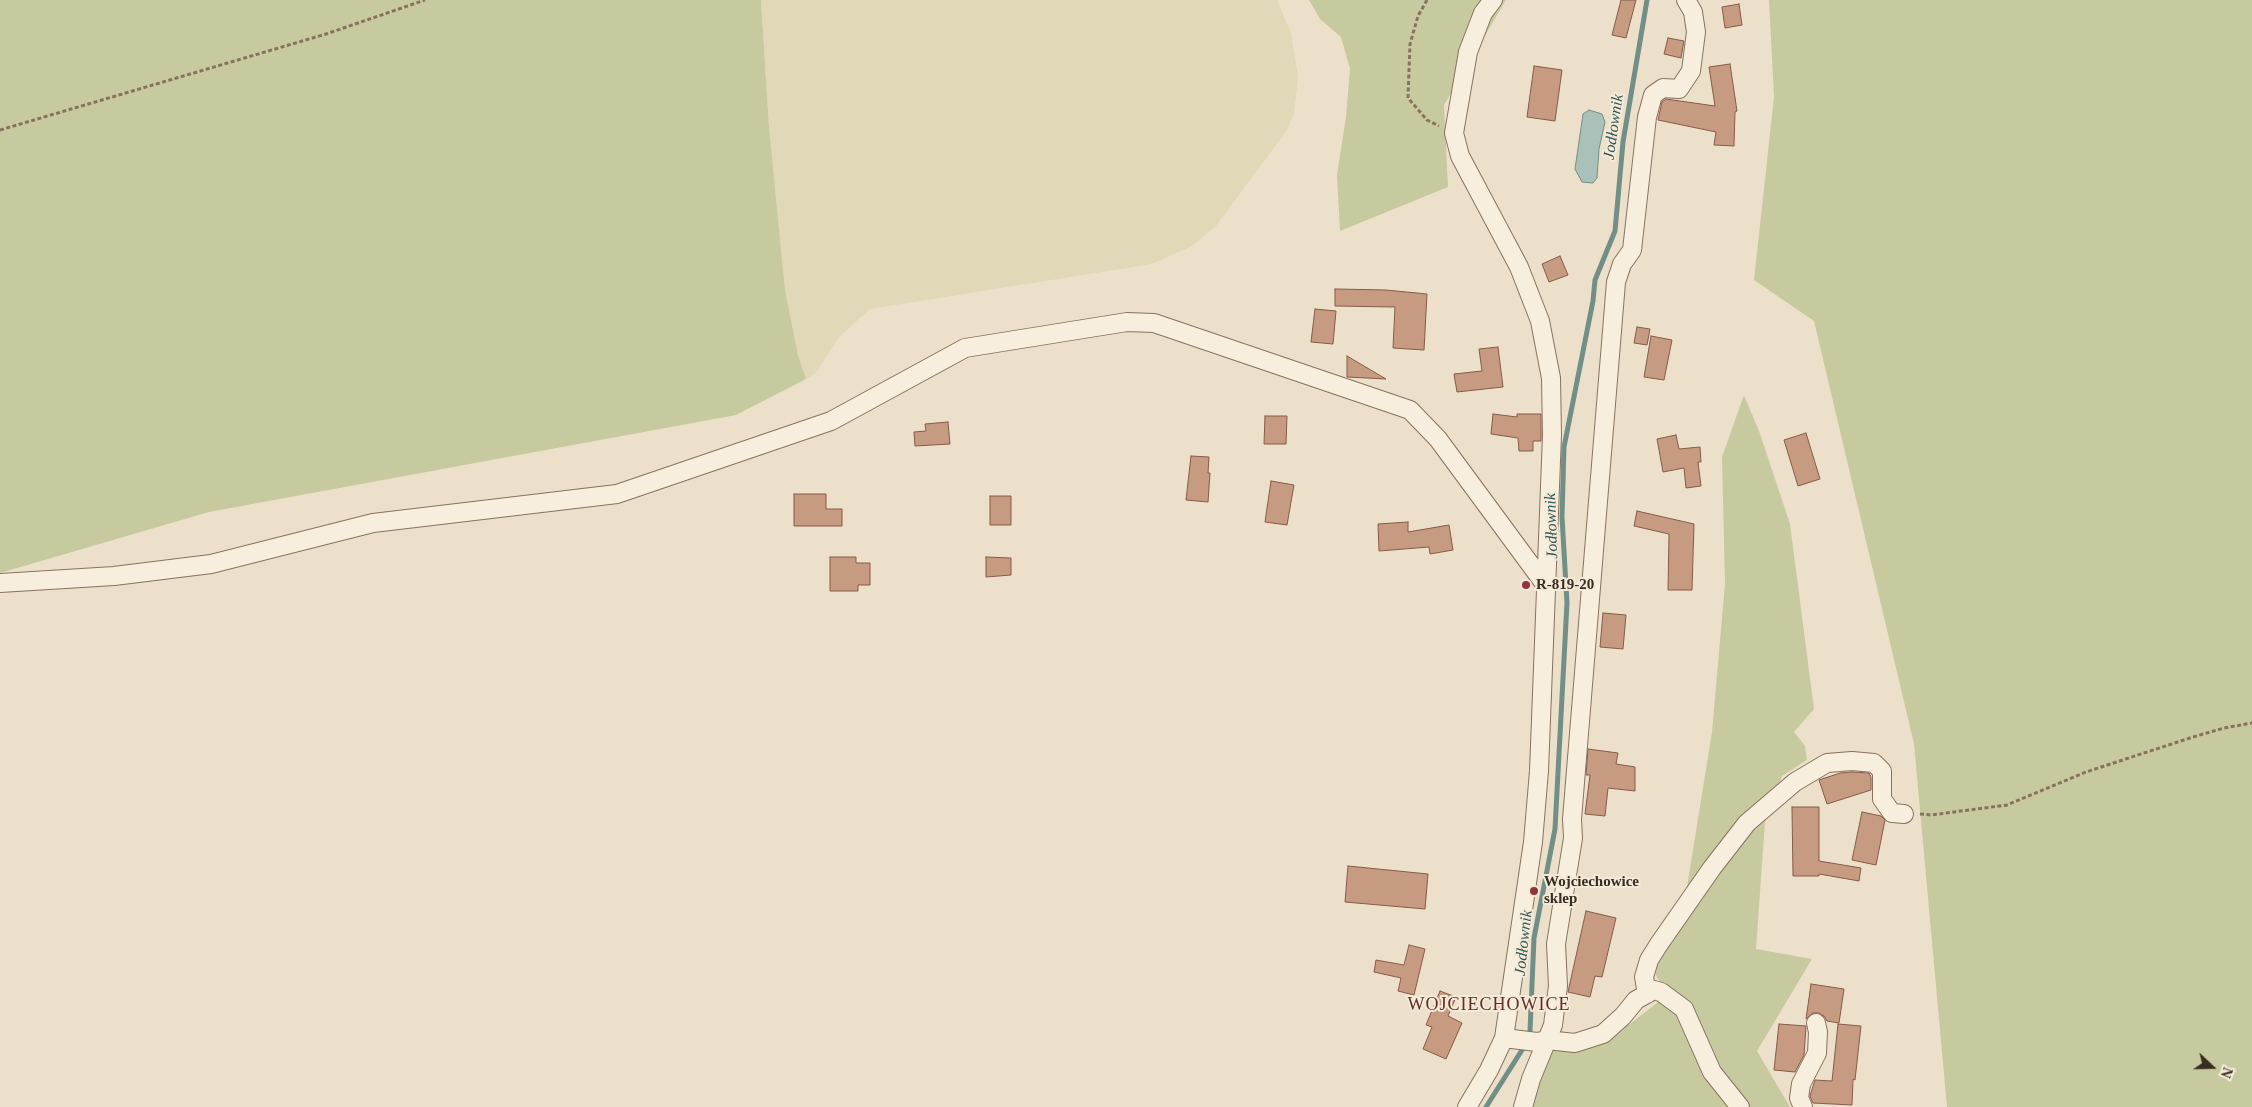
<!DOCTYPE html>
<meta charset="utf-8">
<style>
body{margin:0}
#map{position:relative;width:2252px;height:1107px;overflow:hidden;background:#ece0ca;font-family:"Times New Roman",serif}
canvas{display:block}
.north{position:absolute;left:2187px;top:1042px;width:50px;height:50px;-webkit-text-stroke:4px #f4ead9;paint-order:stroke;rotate:111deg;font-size:14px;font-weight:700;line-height:20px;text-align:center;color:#392c22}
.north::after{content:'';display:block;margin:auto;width:18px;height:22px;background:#392c22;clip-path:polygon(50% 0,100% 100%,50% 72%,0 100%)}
</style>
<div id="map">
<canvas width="2252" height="1107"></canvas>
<div class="north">N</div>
</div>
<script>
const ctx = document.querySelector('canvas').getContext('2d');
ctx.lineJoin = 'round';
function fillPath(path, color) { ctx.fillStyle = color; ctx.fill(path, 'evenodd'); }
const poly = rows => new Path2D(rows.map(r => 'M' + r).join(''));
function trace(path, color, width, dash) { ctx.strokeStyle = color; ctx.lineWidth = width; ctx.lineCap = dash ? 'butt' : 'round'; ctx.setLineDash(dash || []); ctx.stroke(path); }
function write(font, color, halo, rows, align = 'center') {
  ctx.font = font + ' "Times New Roman",serif'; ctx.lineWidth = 4; ctx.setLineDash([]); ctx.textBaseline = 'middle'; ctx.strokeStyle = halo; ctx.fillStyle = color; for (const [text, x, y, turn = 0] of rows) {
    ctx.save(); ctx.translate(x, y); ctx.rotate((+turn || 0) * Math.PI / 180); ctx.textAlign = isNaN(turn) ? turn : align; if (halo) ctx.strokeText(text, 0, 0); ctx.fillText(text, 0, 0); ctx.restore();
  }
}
const farmland = poly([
 [761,0,1277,0,1291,33,1298,77,1294,114,1287,130,1216,226,1192,246,1152,264,870,309,839,337,816,373,806,379,798,355,785,290,769,127]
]);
const green = poly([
 [0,0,761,0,769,127,785,290,798,355,806,379,736,415,209,512,0,573],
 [1309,0,1506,0,1444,105,1448,187,1340,231,1337,175,1346,117,1350,69,1341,37,1320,19],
 [1769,0,2252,0,2252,1107,1947,1107,1914,744,1814,321,1754,280,1774,97],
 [1744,395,1759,431,1790,524,1814,709,1794,732,1805,746,1807,760,1782,776,1765,822,1756,949,1812,959,1757,1051,1790,1107,1516,1107,1533,1057,1630,1024,1667,995,1653,970,1687,887,1712,732,1725,584,1722,457]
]);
const water = poly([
 [1589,110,1602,114,1605,122,1599,149,1597,178,1593,183,1582,182,1575,169,1583,114,1589,110]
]);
const stream = poly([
 [1486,1107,1522,1050,1530,1031,1534,938,1555,829,1567,603,1562,517,1564,447,1593,301,1595,280,1615,231,1623,142,1647,0]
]);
const building = poly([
 [1621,0,1636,0,1626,38,1612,35,1621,0],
 [1739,4,1742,25,1725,28,1722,7,1739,4],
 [1668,38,1684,41,1681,58,1664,54,1668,38],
 [1730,64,1737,111,1735,112,1734,146,1714,145,1716,132,1658,120,1662,102,1666,99,1715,106,1709,67,1730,64],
 [1534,66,1562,70,1555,121,1527,117,1534,66],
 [1560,256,1568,275,1549,282,1542,264,1560,256],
 [1335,289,1386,290,1427,294,1424,350,1393,348,1395,307,1335,306,1335,289],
 [1315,309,1336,311,1333,344,1311,342,1315,309],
 [1637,327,1650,329,1647,345,1634,343,1637,327],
 [1651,336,1672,340,1664,380,1644,377,1651,336],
 [1498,347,1503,387,1457,392,1454,374,1482,371,1479,349,1498,347],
 [1347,356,1386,379,1347,377,1347,356],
 [1493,414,1517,417,1517,414,1541,414,1541,441,1533,441,1533,451,1519,451,1518,438,1491,434,1493,414],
 [1265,416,1287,416,1286,444,1264,444,1265,416],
 [948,422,950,444,915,446,914,432,926,431,925,424,948,422],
 [1806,433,1820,479,1798,486,1784,440,1806,433],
 [1676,435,1679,449,1700,447,1701,462,1698,462,1701,486,1686,488,1684,468,1663,472,1657,439,1676,435],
 [1191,456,1209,457,1208,473,1210,473,1208,502,1186,500,1191,456],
 [1271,481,1294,485,1287,525,1265,522,1271,481],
 [794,494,826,494,826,509,842,509,842,526,794,526,794,494],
 [990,496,1011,496,1011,525,990,525,990,496],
 [1637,511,1694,524,1692,590,1668,590,1669,534,1634,526,1637,511],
 [1408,522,1408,532,1449,525,1453,550,1430,554,1429,547,1379,551,1378,524,1408,522],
 [830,557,856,557,856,563,870,563,870,585,858,585,858,591,830,591,830,557],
 [986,557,1011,558,1011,575,986,577,986,557],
 [1603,613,1626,615,1623,649,1600,647,1603,613],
 [1588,749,1618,753,1616,764,1635,767,1635,791,1608,788,1605,816,1585,814,1590,775,1586,775,1588,749],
 [1852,772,1869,773,1871,777,1871,790,1827,804,1819,780,1840,773,1852,772],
 [1792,807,1819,807,1819,861,1861,868,1859,881,1819,874,1819,876,1793,876,1792,807],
 [1862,812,1881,816,1885,820,1876,865,1852,860,1862,812],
 [1348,866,1428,874,1425,909,1345,902,1348,866],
 [1586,911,1616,918,1602,977,1595,976,1590,997,1568,992,1586,911],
 [1409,945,1425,949,1414,995,1398,991,1401,978,1374,972,1376,960,1404,965,1409,945],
 [1811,984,1844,989,1839,1023,1827,1021,1824,1016,1819,1013,1813,1013,1806,1019,1811,984],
 [1440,991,1456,997,1448,1016,1462,1023,1446,1059,1423,1049,1432,1027,1426,1025,1440,991],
 [1779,1024,1806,1026,1804,1055,1795,1072,1774,1070,1779,1024],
 [1838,1024,1861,1026,1855,1080,1853,1079,1852,1105,1813,1103,1810,1096,1815,1080,1832,1081,1838,1024]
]);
const path = poly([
 [1427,0,1418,16,1410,44,1408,98,1427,120,1439,126],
 [0,130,326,34,425,0],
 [1920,814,1931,815,2007,805,2086,772,2193,737,2224,728,2252,723]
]);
const minor = poly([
 [0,583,114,576,211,564,373,523,617,494,831,421,965,348,1127,322,1154,323,1410,410,1438,439,1547,587],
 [1647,994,1644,977,1649,960,1659,944,1712,868,1747,823,1795,782,1827,763,1852,761,1874,763,1882,771,1882,799,1892,813,1904,814],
 [1504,1038,1537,1042,1547,1040,1553,1025,1558,986,1556,944,1573,838,1572,819,1616,282,1622,264,1632,250,1647,117,1653,95,1663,88,1679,89,1691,71,1696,32,1693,12,1686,0],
 [1467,1107,1489,1070,1504,1038,1533,842,1539,771,1552,435,1551,378,1540,321,1519,267,1460,156,1454,133,1468,52,1483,13,1493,0],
 [1523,1107,1531,1079,1547,1040,1575,1043,1603,1034,1623,1016,1636,1000,1654,990,1661,992,1684,1009,1712,1072,1740,1107],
 [1803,1107,1799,1098,1801,1084,1817,1053,1818,1032,1816,1023]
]);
const markers = [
 [1526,585,5,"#93333a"],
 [1534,891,5,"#93333a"]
];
const poiNames = [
 ["R-819-20",1536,585],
 ["Wojciechowice",1544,882],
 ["sklep",1544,899]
];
const waterNames = [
 ["Jodłownik",1614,127,-82],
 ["Jodłownik",1552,526,-92],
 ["Jodłownik",1524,943,-84]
];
const quarterNames = [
 ["WOJCIECHOWICE",1489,1005]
];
fillPath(farmland, '#e1d8b7');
fillPath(green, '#c7ca9e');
fillPath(water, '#aac1b9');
trace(water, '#718f86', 1);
trace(stream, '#718f86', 5);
fillPath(building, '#c79b82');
trace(building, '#855b47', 1);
trace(minor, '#88725f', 20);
trace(path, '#88725f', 3, [4, 2.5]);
trace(minor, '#f7eedd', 18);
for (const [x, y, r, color] of markers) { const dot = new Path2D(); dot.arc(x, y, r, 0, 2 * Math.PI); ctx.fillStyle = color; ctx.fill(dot); trace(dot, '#f4ead9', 2); }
write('bold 15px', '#392c22', '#f4ead9', poiNames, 'left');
write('italic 16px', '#325853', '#f4ead9', waterNames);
ctx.letterSpacing = '1px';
write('18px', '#632d24', '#f4ead9', quarterNames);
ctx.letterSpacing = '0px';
</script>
